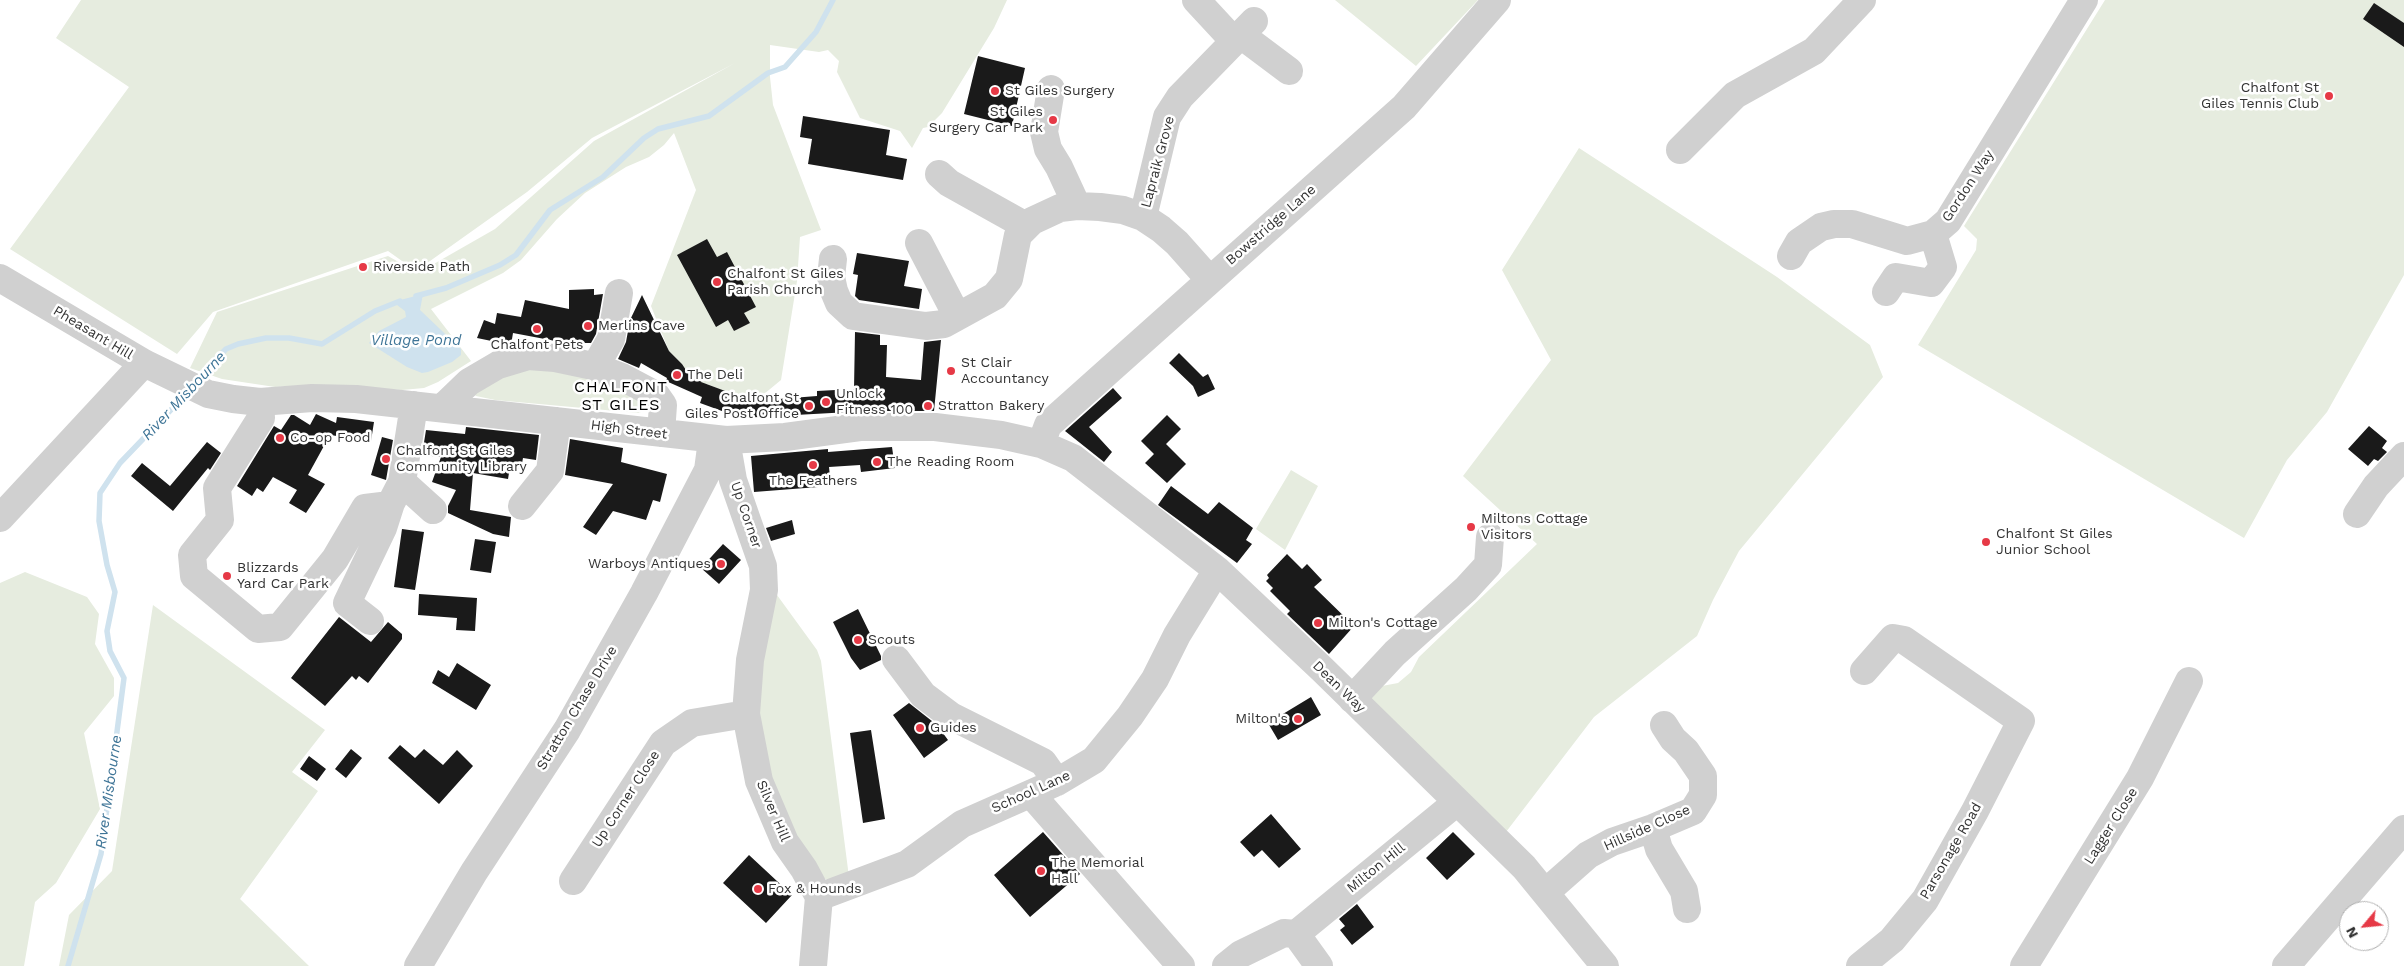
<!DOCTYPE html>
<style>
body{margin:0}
#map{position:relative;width:2404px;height:966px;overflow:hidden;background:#fff;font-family:"Work Sans",sans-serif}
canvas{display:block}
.north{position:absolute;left:2339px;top:901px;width:50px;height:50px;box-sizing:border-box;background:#fff;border:1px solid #adadad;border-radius:50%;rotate:242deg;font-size:14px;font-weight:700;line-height:20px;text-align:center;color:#333}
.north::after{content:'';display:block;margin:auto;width:18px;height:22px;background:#e63946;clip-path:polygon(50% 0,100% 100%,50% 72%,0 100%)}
</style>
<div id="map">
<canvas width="2404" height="966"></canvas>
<div class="north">N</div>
</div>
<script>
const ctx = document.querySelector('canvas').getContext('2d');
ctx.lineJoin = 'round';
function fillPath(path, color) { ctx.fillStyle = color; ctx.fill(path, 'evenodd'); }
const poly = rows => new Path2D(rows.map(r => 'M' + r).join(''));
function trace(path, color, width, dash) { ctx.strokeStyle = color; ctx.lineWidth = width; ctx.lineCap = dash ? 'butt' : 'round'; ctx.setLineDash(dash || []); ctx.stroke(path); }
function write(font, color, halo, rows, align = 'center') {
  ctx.font = font + ' "Work Sans",sans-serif'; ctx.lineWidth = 5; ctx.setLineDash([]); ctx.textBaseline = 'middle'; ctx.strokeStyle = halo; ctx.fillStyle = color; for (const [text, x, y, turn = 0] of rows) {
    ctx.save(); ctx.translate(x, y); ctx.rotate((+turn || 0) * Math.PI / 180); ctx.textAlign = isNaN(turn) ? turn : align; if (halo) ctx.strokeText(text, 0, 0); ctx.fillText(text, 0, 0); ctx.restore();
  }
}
const green = poly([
 [81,0,1007,0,994,28,942,113,928,127,923,128,912,148,900,131,860,118,837,72,839,61,828,50,819,52,770,45,770,77,773,105,821,230,800,237,797,281,781,380,758,399,754,399,739,397,707,384,702,397,695,394,702,380,688,373,682,364,669,351,651,306,696,190,674,133,664,145,649,157,626,167,585,193,557,219,521,260,503,273,431,309,471,361,438,382,424,388,402,390,311,385,275,387,222,379,190,368,217,312,388,256,418,273,495,229,594,141,735,63,592,138,527,192,416,271,388,251,213,312,177,354,10,249,129,87,56,38],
 [1335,0,1478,0,1416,66],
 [2105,0,2404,0,2404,275,2327,412,2287,460,2244,538,1918,345,1976,250,1977,239,1964,226],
 [1579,148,1777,277,1870,345,1883,377,1739,551,1713,600,1697,636,1594,717,1506,832,1370,699,1382,686,1398,683,1411,672,1419,657,1537,544,1463,476,1551,360,1502,270],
 [508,366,594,374,649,404,645,411,638,413,495,400,476,396,474,394],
 [1291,470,1318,486,1285,550,1256,529],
 [25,572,87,597,99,614,95,644,114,678,114,696,84,733,100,809,56,883,35,902,24,966,0,966,0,583],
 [777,595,817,650,821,661,849,877,830,881,821,877,776,805,754,713,772,596],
 [153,605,325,730,292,772,318,791,240,899,309,966,59,966,69,915,112,871]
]);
const water = poly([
 [423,294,420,310,461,349,461,355,452,362,428,372,422,373,407,367,369,343,379,331,406,317,405,311,393,302]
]);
const stream = poly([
 [416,296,446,288,500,265,516,255,550,210,603,177,644,138,658,129,709,116,768,73,785,67,816,32,833,0],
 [196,380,226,349,238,344,266,338,289,338,322,344,375,311,400,301],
 [68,966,101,854,124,678,110,651,107,631,115,592,107,565,99,521,100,493,120,463,188,392]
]);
const building = poly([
 [2374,3,2404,23,2404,47,2363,19],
 [978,56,1025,68,1012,126,964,114],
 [803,116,890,130,886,155,907,159,903,180,808,164,812,139,800,137],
 [707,239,717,257,727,252,756,307,744,313,750,323,734,331,728,320,716,327,677,255],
 [857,253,909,261,904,286,922,289,919,309,859,300,855,296,858,275,853,274],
 [594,289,594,295,603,294,596,334,591,343,566,343,513,333,511,345,477,338,484,320,495,324,497,313,521,317,525,300,569,309,569,290],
 [642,295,669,351,682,364,688,373,702,380,701,382,744,398,780,401,779,399,817,396,817,391,854,389,855,332,880,335,880,345,887,345,886,377,921,380,924,342,941,340,934,411,868,411,741,418,700,403,702,397,666,381,667,378,641,363,639,368,618,359,626,342,630,320],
 [1179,353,1203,377,1208,374,1215,389,1198,397,1193,386,1169,363],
 [1113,388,1122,398,1089,427,1112,452,1104,462,1065,431],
 [316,414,336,423,337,417,374,422,371,441,330,435,308,475,325,484,306,513,289,503,297,490,273,477,263,492,257,488,252,496,237,486,274,426,281,430,291,415,294,415,310,425],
 [1167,415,1181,429,1166,444,1186,464,1167,483,1145,463,1154,454,1141,441],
 [2369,426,2387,441,2382,448,2387,452,2378,461,2374,459,2368,466,2348,449],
 [466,427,539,435,536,460,523,458,521,469,510,467,508,479,473,473,470,510,511,517,509,537,493,534,448,513,448,506,456,490,432,482,441,457,422,455,426,430,465,434],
 [382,437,393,440,386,480,371,475],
 [570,439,623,448,621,462,667,474,660,502,653,500,646,520,613,511,596,535,583,527,613,484,565,475],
 [207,442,221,453,210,470,208,468,173,511,131,476,142,463,170,486],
 [892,447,895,468,861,472,860,465,829,467,831,486,754,492,751,456,828,449,828,452],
 [1171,486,1208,514,1219,502,1253,528,1246,540,1252,544,1237,563,1158,505],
 [792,520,795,534,771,541,766,528],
 [402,529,424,532,415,590,394,587],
 [475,539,496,542,491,573,470,570],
 [723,544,741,560,719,584,701,568],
 [1287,554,1302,569,1307,564,1322,580,1314,587,1354,626,1329,654,1287,614,1290,611,1270,591,1273,588,1266,581,1269,578,1267,575],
 [419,594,477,598,475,631,456,630,457,618,418,615],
 [858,609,881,656,881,660,860,670,851,658,833,622],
 [339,617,371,642,388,622,402,634,402,639,368,683,359,676,356,680,352,676,325,706,291,678],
 [457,663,491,685,476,710,432,683,438,670,449,677],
 [1311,697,1321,715,1278,740,1268,723],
 [909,703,937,725,948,740,924,758,893,715],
 [871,730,885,819,863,823,850,733],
 [400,745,415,758,424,749,443,765,457,750,473,766,439,804,388,758],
 [351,749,362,758,346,778,335,769],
 [309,756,326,769,317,781,300,769],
 [1271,814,1301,849,1279,868,1262,850,1254,857,1240,842],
 [1043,832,1080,874,1030,917,994,875],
 [1453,832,1475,854,1447,880,1426,858],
 [749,855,792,895,766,923,723,883],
 [1357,904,1374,927,1352,945,1340,930,1345,926,1339,919]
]);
const minor = poly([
 [1196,0,1234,41],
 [1241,35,1289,71],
 [1051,89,1044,132,1048,149,1059,167,1077,206],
 [1680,150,1735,95,1814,51,1862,0],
 [939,174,949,183,1026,226],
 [1143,217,1167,117,1180,97,1254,21],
 [919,243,957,316],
 [1791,256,1799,242,1821,227,1834,224,1852,224,1907,241,1933,234,1948,221,2084,0],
 [833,259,831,277,834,291,839,303,853,316,926,326,944,324,995,296,1009,279,1018,235,1032,221,1060,208,1077,206,1100,207,1123,210,1143,217,1161,229,1177,243,1209,279],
 [0,278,144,363,208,394,233,399,260,402,312,398,356,399,726,440,785,437,860,427,935,427,1001,435,1041,444,1073,458,1217,570,1323,670,1524,867,1605,966],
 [1886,292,1896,277,1931,283,1943,267,1933,234],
 [595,367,611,339,619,293],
 [260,402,261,418,217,488,220,520,192,555,194,576,258,629,280,627,335,559,365,508,390,505,402,482,414,405],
 [442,408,469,382,498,365,528,356,555,358,593,366,622,377,656,395,663,405,661,433],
 [726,440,733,480,763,566,764,590,750,660,746,714,759,781,785,842,804,869,819,897,813,966],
 [1041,444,1048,425,1404,107,1497,0],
 [402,482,433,510],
 [522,506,550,471,557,421],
 [2357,514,2376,486,2404,456],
 [0,518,144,363],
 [370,621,347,603,383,528,391,503],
 [896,659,923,695,951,716,1043,762,1057,782],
 [1352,699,1395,653,1466,589,1488,565,1490,537],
 [1031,794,1181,966],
 [1653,828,1659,849,1684,891,1687,909],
 [573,881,663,743,692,723,746,714],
 [1546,892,1588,855,1612,842,1653,828,1693,811,1703,795,1703,776,1686,751,1673,739,1664,725],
 [819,897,907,864,962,824,1057,782,1094,760,1130,716,1155,679,1177,635,1217,570],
 [1296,934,1457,802],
 [1296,934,1319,966],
 [418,966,474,872,567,730,644,593,708,470,712,440],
 [1226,966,1241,954,1284,933,1296,934],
 [1860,966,1892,940,1925,900,1975,811,2021,721,1904,640,1893,638,1864,671],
 [2024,966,2140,778,2189,681],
 [2286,966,2404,829]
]);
const markers = [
 [995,91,5,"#e63946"],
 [2329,96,5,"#e63946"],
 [1053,120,5,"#e63946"],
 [363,267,5,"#e63946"],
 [717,282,5,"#e63946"],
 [588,326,5,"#e63946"],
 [537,329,5,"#e63946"],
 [951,371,5,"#e63946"],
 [677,375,5,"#e63946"],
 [826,402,5,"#e63946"],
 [809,406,5,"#e63946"],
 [928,406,5,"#e63946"],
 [280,438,5,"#e63946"],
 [386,459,5,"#e63946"],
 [877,462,5,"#e63946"],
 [813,465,5,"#e63946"],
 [1471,527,5,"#e63946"],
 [1986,542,5,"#e63946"],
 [721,564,5,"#e63946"],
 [227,576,5,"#e63946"],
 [1318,623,5,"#e63946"],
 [858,640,5,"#e63946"],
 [1298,719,5,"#e63946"],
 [920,728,5,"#e63946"],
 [1041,871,5,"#e63946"],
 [758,889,5,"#e63946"]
];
const poiNames = [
 ["Chalfont St",2319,88,"right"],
 ["Giles Tennis Club",2319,104,"right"],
 ["St Giles Surgery",1005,91],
 ["St Giles",1043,112,"right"],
 ["Surgery Car Park",1043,128,"right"],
 ["Riverside Path",373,267],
 ["Chalfont St Giles",727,274],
 ["Parish Church",727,290],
 ["Merlins Cave",598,326],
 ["Chalfont Pets",537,345,"center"],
 ["St Clair",961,363],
 ["Accountancy",961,379],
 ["The Deli",687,375],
 ["Unlock",836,394],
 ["Fitness 100",836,410],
 ["Chalfont St",799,398,"right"],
 ["Giles Post Office",799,414,"right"],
 ["Stratton Bakery",938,406],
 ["Co-op Food",290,438],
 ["Chalfont St Giles",396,451],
 ["Community Library",396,467],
 ["The Reading Room",887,462],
 ["The Feathers",813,481,"center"],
 ["Miltons Cottage",1481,519],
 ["Visitors",1481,535],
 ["Chalfont St Giles",1996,534],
 ["Junior School",1996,550],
 ["Warboys Antiques",711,564,"right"],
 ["Blizzards",237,568],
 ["Yard Car Park",237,584],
 ["Milton's Cottage",1328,623],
 ["Scouts",868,640],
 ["Milton's",1288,719,"right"],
 ["Guides",930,728],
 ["The Memorial",1051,863],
 ["Hall",1051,879],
 ["Fox & Hounds",768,889]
];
const streetNames = [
 ["Lapraik Grove",1158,162,-75],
 ["Gordon Way",1968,186,-57],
 ["Bowstridge Lane",1271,225,-41],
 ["Pheasant Hill",93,333,31],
 ["High Street",629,430,7],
 ["Up Corner",746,515,71],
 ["Dean Way",1339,687,44],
 ["Stratton Chase Drive",577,708,-59],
 ["School Lane",1031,792,-24],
 ["Up Corner Close",626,799,-57],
 ["Silver Hill",773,811,67],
 ["Lagger Close",2111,826,-58],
 ["Hillside Close",1647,828,-24],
 ["Parsonage Road",1951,851,-60],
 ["Milton Hill",1376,868,-39]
];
const waterNames = [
 ["Village Pond",416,341],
 ["River Misbourne",184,396,-47],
 ["River Misbourne",109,792,-82]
];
const quarterNames = [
 ["CHALFONT",621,387],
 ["ST GILES",621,405]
];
fillPath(green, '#e6ecdf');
fillPath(water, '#cfe2ee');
trace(stream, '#cfe2ee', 5.5);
fillPath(building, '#1a1a1a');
trace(minor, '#d0d0d0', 28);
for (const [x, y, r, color] of markers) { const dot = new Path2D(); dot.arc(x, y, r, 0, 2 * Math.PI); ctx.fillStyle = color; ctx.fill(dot); trace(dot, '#fff', 2); }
write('14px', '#333', '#fff', poiNames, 'left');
write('14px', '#333', '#fff', streetNames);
write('italic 15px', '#3f7597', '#fff', waterNames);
ctx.letterSpacing = '1px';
write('16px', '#000', '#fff', quarterNames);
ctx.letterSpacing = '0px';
</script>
